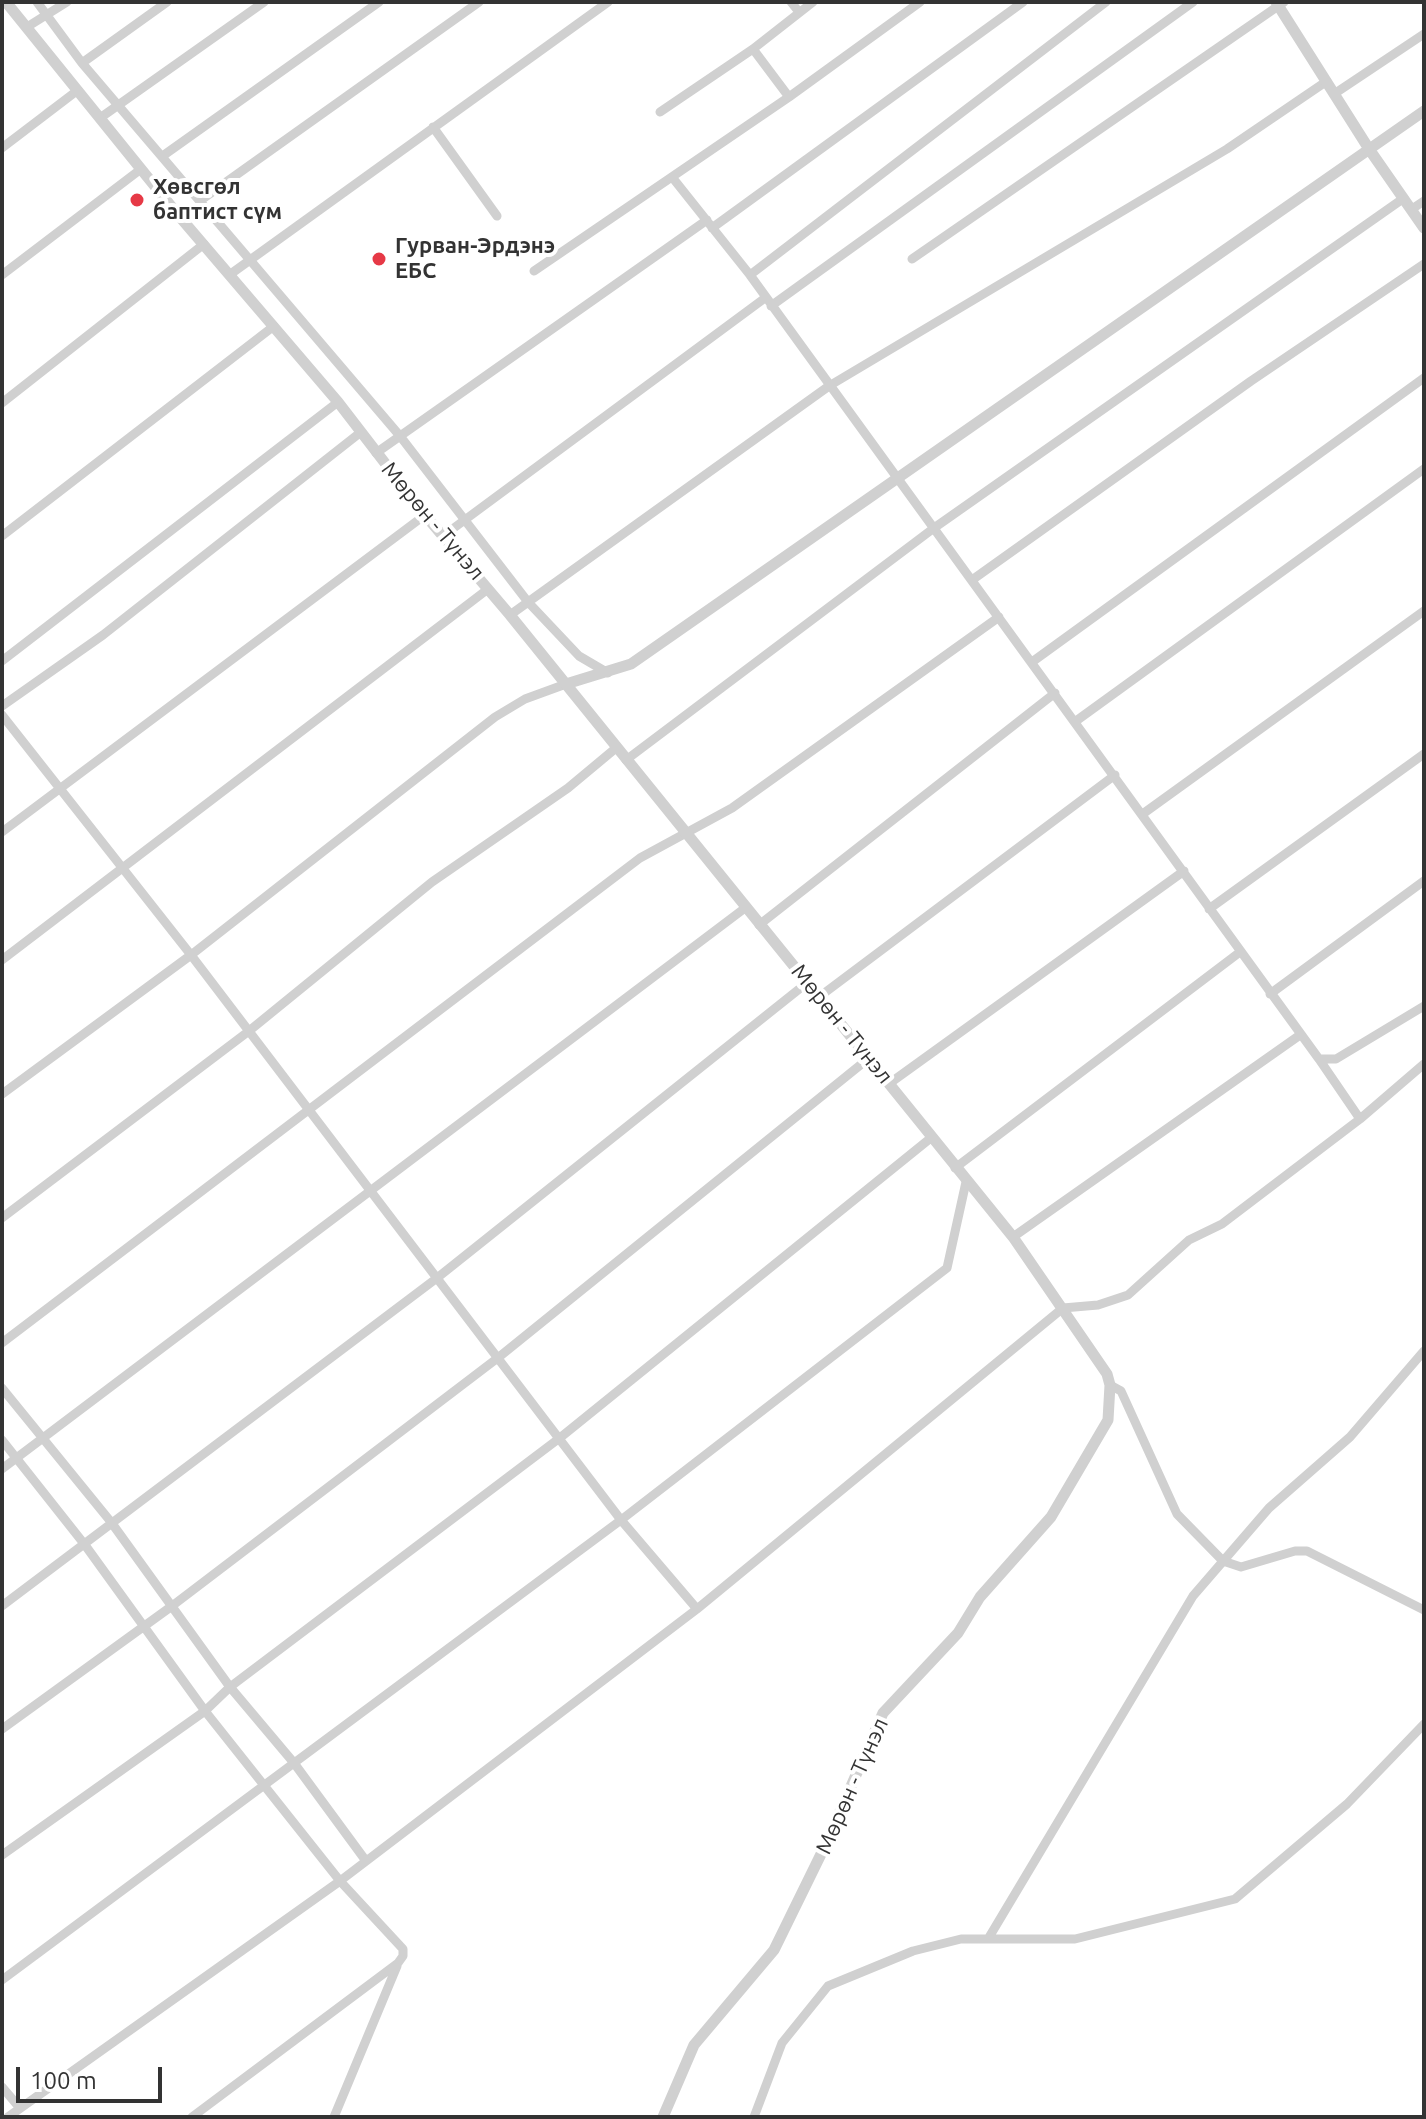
<!DOCTYPE html>
<meta charset="utf-8">
<style>
body{margin:0}
#map{position:relative;width:1426px;height:2119px;overflow:hidden;background:#fff;font-family:Ubuntu,sans-serif}
canvas{display:block}
.frame{position:absolute;inset:0;border:4px solid #333;pointer-events:none}
.scale{position:absolute;left:16px;top:2067px;width:146px;height:36px;box-sizing:border-box;border:4px solid #333;border-top:0;padding-left:10px;font-size:24px;line-height:28px;white-space:nowrap;color:#333;-webkit-text-stroke:6px #fff;paint-order:stroke}
</style>
<div id="map">
<canvas width="1426" height="2119"></canvas>
<div class="frame"></div>
<div class="scale">100 m</div>
</div>
<script>
const ctx = document.querySelector('canvas').getContext('2d');
ctx.lineJoin = 'round';
const poly = rows => new Path2D(rows.map(r => 'M' + r).join(''));
function trace(path, color, width, dash) { ctx.strokeStyle = color; ctx.lineWidth = width; ctx.lineCap = dash ? 'butt' : 'round'; ctx.setLineDash(dash || []); ctx.stroke(path); }
function write(font, color, halo, rows, align = 'center') {
  ctx.font = font + ' Ubuntu,sans-serif'; ctx.lineWidth = 8; ctx.setLineDash([]); ctx.textBaseline = 'middle'; ctx.strokeStyle = halo; ctx.fillStyle = color; for (const [text, x, y, turn = 0] of rows) {
    ctx.save(); ctx.translate(x, y); ctx.rotate((+turn || 0) * Math.PI / 180); ctx.textAlign = isNaN(turn) ? turn : align; if (halo) ctx.strokeText(text, 0, 0); ctx.fillText(text, 0, 0); ctx.restore();
  }
}
const minor = poly([
 [37,2,82,63,400,436,528,602,579,656,608,673],
 [791,2,799,12],
 [27,27,67,2],
 [753,49,789,97],
 [82,63,167,2],
 [1334,94,1424,34],
 [660,112,753,49,813,2],
 [100,118,264,2],
 [433,127,497,216],
 [2,148,78,90],
 [164,155,379,2],
 [672,177,750,275,1319,1059,1336,1059,1424,1006],
 [201,200,479,2],
 [1412,209,1424,201],
 [712,228,1023,2],
 [912,259,1284,2],
 [534,271,789,97,920,2],
 [232,273,608,2],
 [2,275,141,169],
 [750,275,1106,2],
 [771,306,1193,2],
 [2,403,204,244],
 [376,453,707,220],
 [2,536,274,326],
 [443,536,765,298],
 [972,580,1251,381,1424,264],
 [510,615,829,386,1227,149,1327,81],
 [2,661,338,402],
 [1032,662,1424,378],
 [2,706,103,635,361,432],
 [2,715,191,955,621,1520,697,1609],
 [1076,721,1424,469],
 [626,760,934,528,1404,198],
 [1144,813,1424,611],
 [2,832,425,515],
 [1209,909,1424,754],
 [759,925,1055,693],
 [2,960,488,589],
 [1270,994,1424,881],
 [819,997,1115,775],
 [1319,1059,1360,1119],
 [890,1083,1184,871],
 [2,1094,191,955,495,717,525,699,566,684],
 [955,1168,1240,952],
 [2,1218,249,1031,432,882,568,788,616,748],
 [1013,1237,1300,1035],
 [2,1343,640,858,732,808,999,617],
 [1110,1385,1121,1391,1177,1514,1223,1561,1241,1567,1295,1551,1307,1551,1424,1610],
 [2,1388,111,1522,230,1687,294,1763,366,1861],
 [2,1440,85,1545,205,1711,340,1881,403,1949,403,1956,398,1963,192,2117],
 [2,1469,745,908],
 [2,1606,437,1278,808,982],
 [2,1729,172,1606,499,1357,869,1058],
 [2,1855,205,1711,230,1687,561,1437,932,1137],
 [988,1939,1193,1596,1269,1508,1350,1437,1424,1351],
 [2,1980,621,1520,947,1268,966,1182],
 [2,2087,19,2107],
 [8,2117,340,1881,697,1609,1063,1308,1098,1305,1128,1295,1189,1240,1222,1224,1360,1119,1424,1064],
 [334,2117,397,1966],
 [754,2117,782,2043,828,1986,913,1951,961,1939,1075,1939,1235,1899,1347,1804,1424,1724]
]);
const tertiary = poly([
 [6,2,179,216,338,402,425,515,510,615,1013,1237,1107,1374,1110,1385,1108,1420,1051,1517,980,1597,958,1633,883,1713,825,1846,774,1950,694,2045,663,2117],
 [1276,2,1369,149,1424,228],
 [566,684,631,664,1424,111]
]);
const markers = [
 [137,200,8,"#e63946"],
 [379,259,8,"#e63946"]
];
const poiNames = [
 ["Хөвсгөл",153,187],
 ["баптист сүм",153,212],
 ["Гурван-Эрдэнэ",395,246],
 ["ЕБС",395,271]
];
const streetNames = [
 ["Мөрөн - Түнэл",433,521,50],
 ["Мөрөн - Түнэл",842,1024,51],
 ["Мөрөн - Түнэл",852,1786,-66]
];
trace(minor, '#d0d0d0', 9);
trace(tertiary, '#d0d0d0', 11);
for (const [x, y, r, color] of markers) { const dot = new Path2D(); dot.arc(x, y, r, 0, 2 * Math.PI); ctx.fillStyle = color; ctx.fill(dot); trace(dot, '#fff', 3); }
write('bold 22px', '#333', '#fff', poiNames, 'left');
write('22px', '#333', '#fff', streetNames);
</script>
